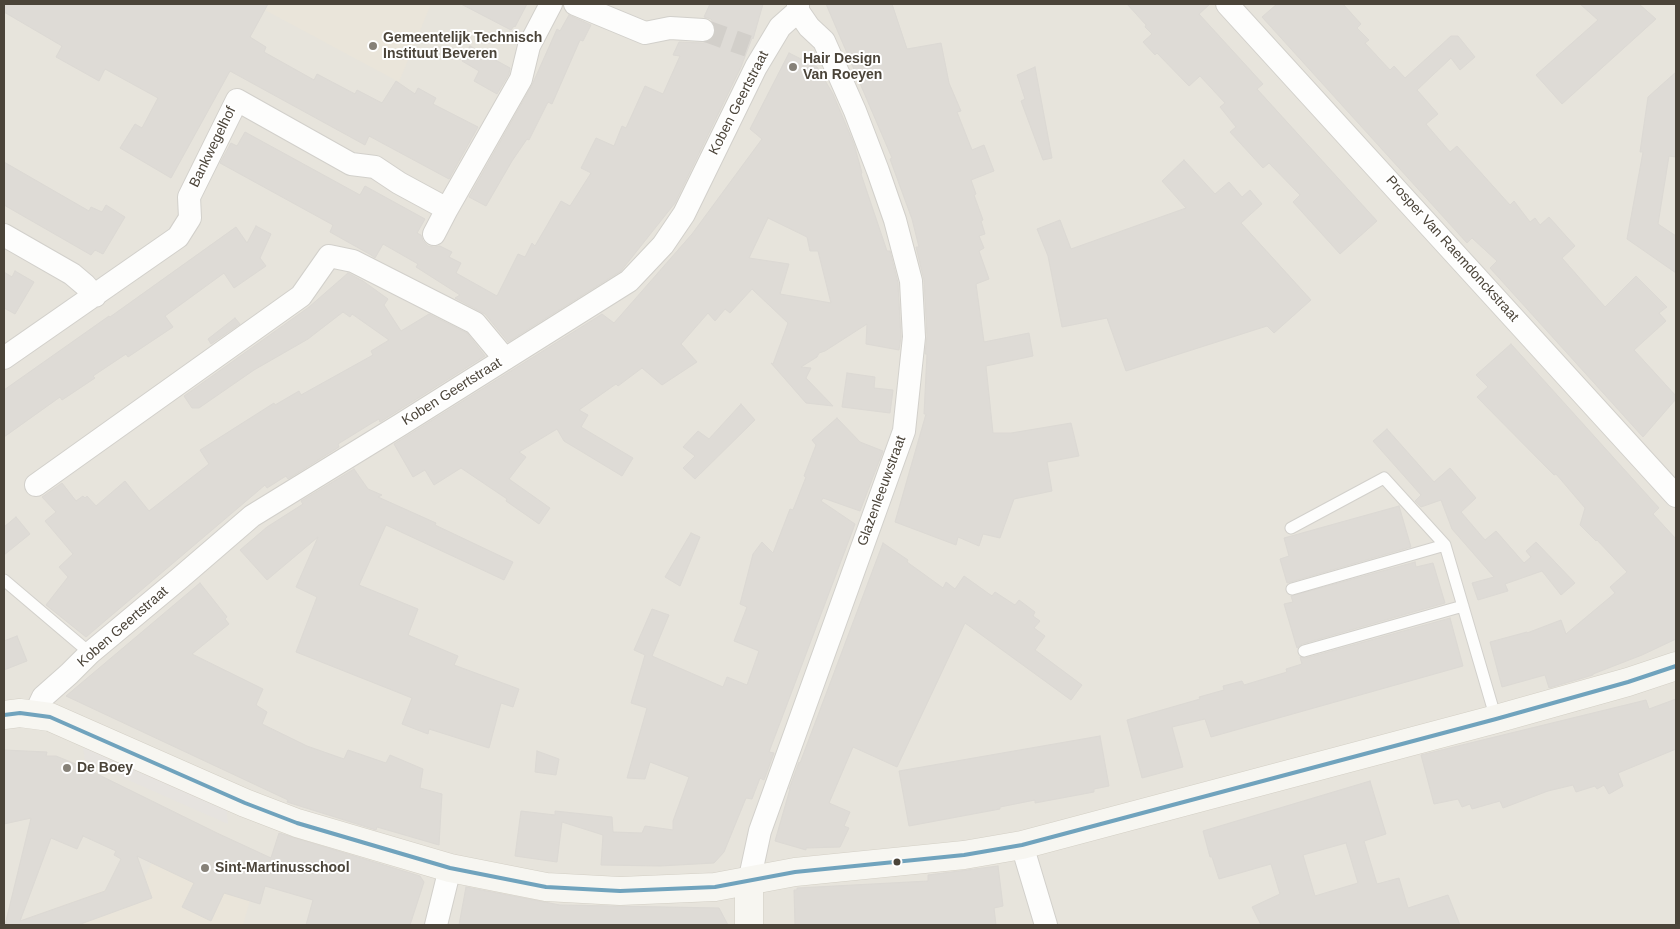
<!DOCTYPE html>
<style>
body{margin:0}
#map{position:relative;width:1680px;height:929px;overflow:hidden;background:#f4f2ee;font-family:Helvetica,sans-serif}
canvas{display:block}
.frame{position:absolute;inset:0;border:5px solid #4b4439;pointer-events:none}
</style>
<div id="map">
<canvas width="1680" height="929"></canvas>
<div class="frame"></div>
</div>
<script>
const ctx = document.querySelector('canvas').getContext('2d');
ctx.lineJoin = 'round';
function fillPath(path, color) { ctx.fillStyle = color; ctx.fill(path, 'evenodd'); }
const poly = rows => new Path2D(rows.map(r => 'M' + r).join(''));
function trace(path, color, width, dash) { ctx.strokeStyle = color; ctx.lineWidth = width; ctx.lineCap = dash ? 'butt' : 'round'; ctx.setLineDash(dash || []); ctx.stroke(path); }
function write(font, color, halo, rows, align = 'center') {
  ctx.font = font + ' Helvetica,sans-serif'; ctx.lineWidth = 4; ctx.setLineDash([]); ctx.textBaseline = 'middle'; ctx.strokeStyle = halo; ctx.fillStyle = color; for (const [text, x, y, turn = 0] of rows) {
    ctx.save(); ctx.translate(x, y); ctx.rotate((+turn || 0) * Math.PI / 180); ctx.textAlign = isNaN(turn) ? turn : align; if (halo) ctx.strokeText(text, 0, 0); ctx.fillText(text, 0, 0); ctx.restore();
  }
}
const residential = poly([
 [4,4,1676,4,1676,925,4,925]
]);
const education = poly([
 [268,4,431,4,399,82,265,10],
 [175,812,263,855,243,925,14,925,22,922,22,920,146,875]
]);
const parking = poly([
 [82,739,226,803,228,824,85,761]
]);
const building = poly([
 [4,4,268,4,250,37,266,47,264,52,314,80,317,74,355,94,357,90,382,103,396,81,415,94,418,88,436,98,433,104,478,127,449,179,369,136,365,145,230,71,171,178,120,148,135,124,142,128,158,98,105,69,99,81,56,57,62,46,4,12,4,4],
 [461,4,527,4,515,27,514,26,511,30,461,4],
 [710,4,763,4,753,39,752,38,741,67,675,203,621,271,508,342,485,314,455,298,460,295,416,267,418,264,383,244,375,258,371,255,330,232,333,225,220,163,231,143,237,146,245,132,360,195,365,186,425,219,417,233,421,235,423,241,428,246,434,247,440,246,452,252,449,257,461,263,456,273,497,296,518,254,525,257,532,243,535,246,561,201,570,206,591,173,581,168,596,138,614,146,622,126,626,128,645,86,663,94,680,56,673,55,679,42,703,43,709,41,714,38,716,31,715,25,711,19,704,17,710,4],
 [826,4,892,4,907,49,941,43,949,83,961,111,957,112,972,150,984,145,994,171,971,180,976,194,974,195,983,220,981,221,985,234,979,236,984,248,979,251,989,279,976,284,984,342,1029,333,1033,356,986,366,993,433,1011,433,1071,423,1079,456,1047,462,1052,491,1014,499,1000,538,983,534,979,546,958,537,956,545,895,522,926,414,924,414,927,354,925,354,927,336,924,280,916,247,919,247,912,219,890,159,892,158,826,4],
 [1127,4,1210,4,1199,14,1263,84,1257,89,1377,221,1340,254,1293,202,1300,195,1269,163,1263,168,1230,132,1236,127,1220,107,1225,103,1200,76,1189,86,1157,53,1155,55,1143,42,1152,34,1145,27,1146,25,1127,4],
 [1277,4,1343,4,1361,24,1357,28,1369,40,1365,43,1390,70,1394,66,1405,78,1451,36,1458,36,1475,57,1460,70,1451,58,1417,90,1438,114,1426,124,1450,152,1457,146,1510,205,1514,201,1530,222,1535,218,1540,225,1549,217,1575,246,1562,258,1605,307,1636,276,1667,307,1659,313,1666,321,1634,350,1676,396,1676,399,1643,437,1490,268,1497,261,1472,238,1467,243,1262,17,1277,4],
 [1580,4,1639,4,1656,19,1562,104,1536,75,1598,20,1580,4],
 [569,15,591,25,583,41,580,40,552,104,548,102,529,140,527,139,512,161,486,206,469,197,532,85,557,29,560,31,569,15],
 [470,46,510,68,509,74,497,94,474,81,479,71,462,61,470,46],
 [789,53,817,67,833,94,854,144,862,173,861,174,887,251,890,251,898,283,901,337,899,350,866,344,867,324,825,351,819,353,817,357,801,367,811,368,806,378,833,406,806,403,771,363,773,364,788,323,752,289,730,313,725,309,715,321,708,313,681,344,697,362,662,385,642,368,618,386,616,384,579,410,588,415,581,427,633,458,622,476,564,441,557,429,519,452,526,457,509,479,550,508,539,524,506,501,507,499,461,468,434,485,425,470,413,477,394,444,602,314,614,323,692,234,762,139,750,129,789,53],
 [768,218,807,237,810,251,818,251,831,303,780,294,789,264,749,258,768,218],
 [1035,67,1052,158,1043,160,1021,101,1025,99,1017,75,1035,67],
 [1676,72,1676,157,1669,156,1658,224,1676,236,1676,273,1627,239,1643,152,1640,152,1648,97,1676,72],
 [1184,160,1215,194,1229,182,1242,197,1250,190,1262,204,1241,223,1311,300,1274,333,1267,326,1126,371,1107,318,1062,327,1048,256,1037,229,1060,220,1071,249,1186,208,1162,181,1184,160],
 [4,162,89,211,91,207,102,212,106,205,125,217,103,254,95,250,91,255,4,205,4,162],
 [256,226,271,234,260,258,266,266,234,288,224,273,165,316,173,327,128,357,126,354,93,376,95,378,62,400,60,397,4,437,4,390,109,316,110,317,236,227,247,243,256,226],
 [15,271,34,282,15,314,4,308,4,272,12,277,15,271],
 [348,273,363,281,388,299,384,305,401,331,429,314,467,333,485,356,380,422,379,419,372,423,338,444,339,447,288,479,286,476,267,488,265,485,86,637,46,605,68,577,59,567,73,554,45,521,56,512,42,497,62,483,76,501,83,496,85,498,87,496,96,506,125,481,149,511,209,464,200,450,274,403,275,405,299,391,301,395,373,355,371,351,389,340,352,314,350,317,343,312,308,339,254,370,199,408,192,408,184,396,309,307,348,273],
 [235,318,240,324,211,344,208,339,235,318],
 [1511,344,1659,508,1653,514,1676,539,1676,639,1642,655,1593,674,1593,675,1549,688,1545,675,1502,687,1490,642,1527,632,1527,633,1561,620,1566,634,1615,593,1610,587,1627,572,1597,540,1596,541,1580,525,1585,508,1556,474,1554,475,1477,397,1488,387,1476,375,1511,344],
 [847,373,875,377,874,388,893,390,890,413,842,407,847,373],
 [741,404,755,420,695,479,683,468,695,456,683,447,698,431,709,439,741,404],
 [837,418,860,442,883,451,860,511,823,498,821,501,855,524,769,752,774,753,764,780,760,778,752,799,746,798,724,852,714,863,660,866,601,865,603,835,562,822,557,862,515,856,521,811,555,815,555,811,612,817,613,832,642,833,645,826,673,830,673,821,689,777,650,762,645,779,627,778,647,708,631,703,645,655,634,650,652,609,669,615,652,656,723,687,727,677,747,685,759,651,734,641,747,607,740,604,753,554,762,542,773,553,790,509,793,510,806,477,804,476,816,445,812,440,837,418],
 [1387,429,1434,482,1450,468,1476,498,1461,512,1485,540,1496,531,1524,563,1531,557,1526,551,1536,542,1575,583,1561,595,1542,571,1505,584,1508,591,1478,600,1472,583,1494,577,1452,529,1441,500,1421,507,1415,501,1421,495,1373,441,1387,429],
 [354,469,368,489,382,495,378,497,436,523,435,525,513,562,504,580,386,525,359,585,418,609,408,635,458,656,454,665,519,689,513,707,501,703,489,748,429,729,428,734,402,724,412,698,296,652,317,597,296,587,318,537,267,580,240,550,267,527,303,504,301,501,354,469],
 [1399,506,1411,547,1287,583,1280,559,1289,556,1284,538,1399,506],
 [16,517,30,534,4,555,4,527,16,517],
 [691,533,700,537,680,586,665,577,691,533],
 [883,543,908,560,907,562,943,588,946,582,955,589,964,576,992,596,995,592,1015,605,1019,600,1035,612,1033,616,1040,621,1034,628,1045,636,1035,650,1082,685,1071,700,965,623,897,767,853,747,829,803,850,812,844,826,849,828,840,847,806,848,806,850,775,841,790,789,789,789,799,762,800,763,883,543],
 [1415,562,1416,567,1433,563,1445,603,1302,644,1297,648,1284,604,1293,602,1291,596,1415,562],
 [200,583,227,617,225,619,229,624,192,654,263,689,256,705,267,712,262,724,307,746,344,759,348,750,386,763,390,755,423,769,420,788,442,794,439,845,377,827,376,830,287,802,288,800,66,696,200,583],
 [1450,618,1463,666,1211,737,1205,719,1172,727,1183,767,1142,778,1127,720,1200,699,1199,697,1224,690,1223,686,1242,681,1244,685,1287,672,1286,669,1302,664,1300,657,1306,658,1450,618],
 [17,636,27,661,4,670,4,641,17,636],
 [1676,699,1676,749,1618,773,1623,786,1609,794,1604,785,1597,789,1595,786,1576,792,1573,785,1548,791,1503,808,1500,801,1472,809,1470,804,1462,807,1458,799,1434,804,1421,755,1646,700,1649,709,1676,699],
 [1100,736,1109,786,1094,789,1094,792,1035,803,1035,800,1000,807,1000,809,909,826,899,771,1100,736],
 [4,750,47,752,46,756,56,756,83,767,217,833,271,858,279,833,420,876,424,882,410,925,306,925,313,900,265,886,260,904,224,893,211,921,182,907,194,883,137,856,152,898,78,925,5,925,31,818,4,824,4,750],
 [83,836,116,851,114,855,121,859,105,891,20,921,51,838,77,849,83,836],
 [537,751,559,759,556,775,535,772,537,751],
 [1370,781,1386,834,1364,841,1377,884,1399,878,1408,908,1448,895,1460,925,1261,925,1252,907,1280,894,1271,864,1219,879,1212,857,1210,857,1203,831,1370,781],
 [1346,843,1358,883,1315,896,1303,855,1346,843],
 [998,866,1003,906,994,908,996,925,795,925,794,890,797,890,797,888,928,881,928,875,998,866],
 [466,887,560,905,719,908,728,925,459,925,466,887]
]);
const streetTunnel = poly([
 [703,30,748,46]
]);
const lane = poly([
 [1291,528,1384,478,1445,545,1496,719],
 [4,580,90,653],
 [1292,589,1445,545],
 [1304,651,1463,606]
]);
const street = poly([
 [575,4,645,33,670,28,703,30],
 [1227,4,1676,496],
 [447,209,521,79,529,46,551,4],
 [4,235,72,274,85,285,95,296],
 [4,358,178,237,190,218,189,197,237,100,351,164,375,167,399,183,447,209,434,234],
 [36,485,301,296,329,256,353,261,475,323,505,359],
 [35,714,43,697,69,674,90,653,180,578,252,516,400,425,629,281,663,245,684,214,756,67,780,27,798,11],
 [1022,845,1046,925],
 [749,882,760,831,904,431,914,337,911,281,895,220,878,171,855,111,824,41,809,27,798,11,798,4],
 [436,925,450,868]
]);
const secondary = poly([
 [4,715,20,713,50,717,245,803,297,823,450,868,546,887,620,891,715,887,795,872,964,855,1022,845,1496,719,1628,682,1676,666],
 [749,925,749,882]
]);
const bus1 = poly([
 [4,715,20,713,50,717,245,803,297,823,450,868,546,887,620,891,715,887,795,872,964,855,1022,845,1496,719,1628,682,1676,666]
]);
const markers = [
 [373,46,5,"#868178"],
 [793,67,5,"#868178"],
 [67,768,5,"#868178"],
 [897,862,4.5,"#4b4439"],
 [205,868,5,"#868178"]
];
const poiNames = [
 ["Gemeentelijk Technisch",383,38],
 ["Instituut Beveren",383,54],
 ["Hair Design",803,59],
 ["Van Roeyen",803,75],
 ["De Boey",77,768],
 ["Sint-Martinusschool",215,868]
];
const streetNames = [
 ["Koben Geertstraat",739,103,-63],
 ["Bankwegelhof",213,147,-64],
 ["Prosper Van Raemdonckstraat",1452,249,48],
 ["Koben Geertstraat",452,392,-32],
 ["Glazenleeuwstraat",882,491,-70],
 ["Koben Geertstraat",123,627,-41]
];
fillPath(residential, '#e7e4dc');
fillPath(education, '#eae5da');
fillPath(parking, '#e6e3df');
fillPath(building, '#dedbd6');
trace(building, '#dcd9d4', 1);
trace(streetTunnel, '#d2cfca', 22, [22, 11]);
trace(lane, '#d2d0cb', 13);
trace(street, '#d2d0cb', 24);
trace(secondary, '#d3cfc5', 29);
trace(lane, '#fdfdfc', 11);
trace(street, '#fdfdfc', 22);
trace(secondary, '#f7f6f1', 28);
trace(bus1, '#70a3bd', 4);
for (const [x, y, r, color] of markers) { const dot = new Path2D(); dot.arc(x, y, r, 0, 2 * Math.PI); ctx.fillStyle = color; ctx.fill(dot); trace(dot, '#fff', 2); }
write('bold 14px', '#4b4439', '#fff', poiNames, 'left');
write('14px', '#4b4439', '#fff', streetNames);
</script>
